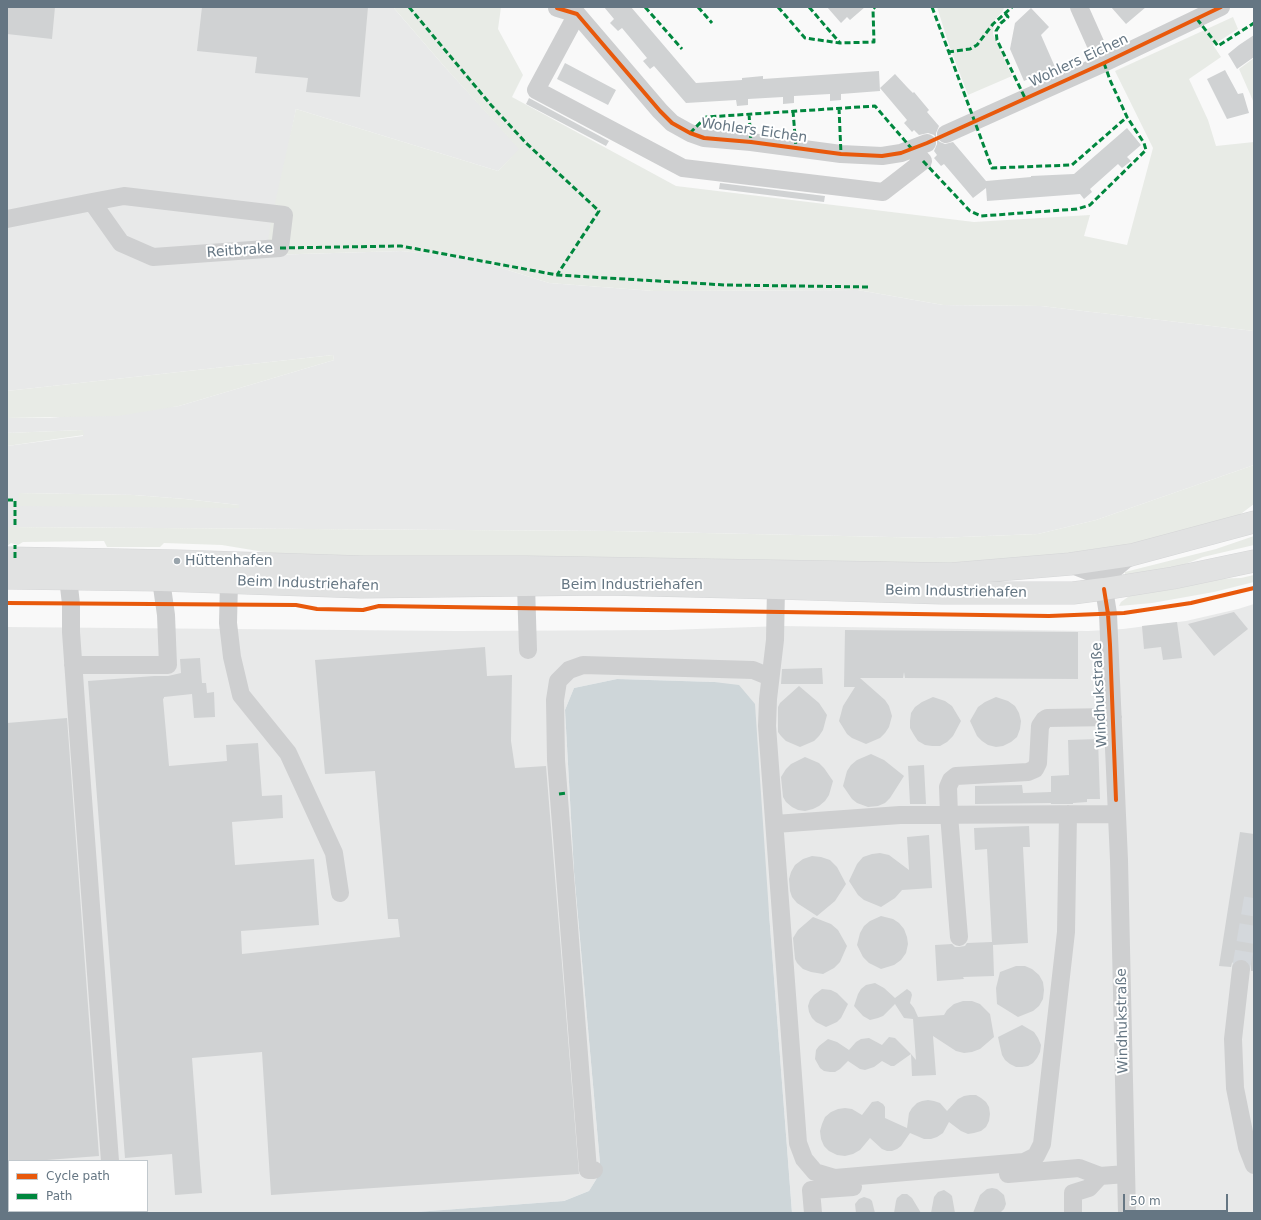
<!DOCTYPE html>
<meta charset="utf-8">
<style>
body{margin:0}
#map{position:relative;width:1261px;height:1220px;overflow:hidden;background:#f9f9f9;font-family:"DejaVu Sans",sans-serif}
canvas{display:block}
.frame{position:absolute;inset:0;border:8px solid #657683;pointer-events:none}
.legend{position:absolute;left:8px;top:1160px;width:140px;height:52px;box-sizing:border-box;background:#fff;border:1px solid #c1c8cd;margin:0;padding:5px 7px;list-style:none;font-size:12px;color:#657683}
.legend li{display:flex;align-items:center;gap:8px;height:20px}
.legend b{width:20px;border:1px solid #c1c8cd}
.scale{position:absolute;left:1123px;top:1194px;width:105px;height:18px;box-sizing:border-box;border:2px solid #657683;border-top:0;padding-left:5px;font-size:12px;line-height:14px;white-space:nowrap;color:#657683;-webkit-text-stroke:3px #fff;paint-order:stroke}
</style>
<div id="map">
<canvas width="1261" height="1220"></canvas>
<div class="frame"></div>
<ul class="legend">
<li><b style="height:5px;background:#e8590c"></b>Cycle path</li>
<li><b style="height:5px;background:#00873e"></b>Path</li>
</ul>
<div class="scale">50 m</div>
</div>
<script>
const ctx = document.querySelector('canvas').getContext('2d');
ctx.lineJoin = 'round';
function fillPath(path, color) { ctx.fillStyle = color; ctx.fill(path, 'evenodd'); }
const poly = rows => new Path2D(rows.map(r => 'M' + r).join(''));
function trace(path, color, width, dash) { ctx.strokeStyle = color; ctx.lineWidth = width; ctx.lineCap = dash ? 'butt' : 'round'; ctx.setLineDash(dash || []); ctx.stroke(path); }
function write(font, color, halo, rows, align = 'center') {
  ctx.font = font + ' "DejaVu Sans",sans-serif'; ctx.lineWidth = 4; ctx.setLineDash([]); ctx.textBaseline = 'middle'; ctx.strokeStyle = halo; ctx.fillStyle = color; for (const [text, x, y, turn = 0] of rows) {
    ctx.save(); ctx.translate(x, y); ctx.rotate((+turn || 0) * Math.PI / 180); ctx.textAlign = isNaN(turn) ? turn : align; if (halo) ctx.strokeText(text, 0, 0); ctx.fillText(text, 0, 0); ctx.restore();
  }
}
const built = poly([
 [7,7,393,7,443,65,520,149,498,171,296,109,267,255,401,251,470,258,549,283,654,291,858,290,943,305,1041,306,1254,331,1254,465,1096,520,1038,534,936,538,611,531,7,527,7,446,83,436,83,430,7,433,7,418,49,418,179,406,334,360,333,355,7,391],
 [19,493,134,495,185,499,239,505,19,506],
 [1254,604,1254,1213,792,1213,769,913,714,682,617,679,574,688,565,710,574,872,600,1163,597,1178,589,1191,564,1201,403,1213,7,1213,7,627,457,631,668,630,782,626,1088,631,1123,629,1186,621,1238,609],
 [9,1161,147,1161,147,1211,9,1211]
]);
const green = poly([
 [393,7,501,7,498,29,523,75,512,97,676,186,974,222,1090,215,1084,236,1127,245,1153,148,1115,71,1233,17,1238,29,1213,45,1221,57,1189,79,1208,120,1216,146,1254,142,1254,331,1041,306,943,305,858,290,654,291,549,283,470,258,401,251,266,255,271,221,296,109,498,171,519,149,443,65],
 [937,7,1004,7,1003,11,994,21,993,34,1012,76,968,95,949,45],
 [1254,58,1254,103,1239,69],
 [333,355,334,360,179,406,118,416,7,418,7,391],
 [83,430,84,435,7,446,7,433],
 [1254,465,1254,504,1238,516,1154,541,1057,558,939,564,853,563,725,559,270,556,270,553,222,545,164,543,160,547,107,547,104,541,23,542,18,545,11,543,7,546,7,527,611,531,936,538,1038,534,1096,520],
 [19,493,134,495,185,499,239,505,239,508,18,506],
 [1254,536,1254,545,1203,557,1173,569,1125,576,1125,572,1216,549],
 [1254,575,1254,582,1214,592,1152,603,1119,606,1121,602,1132,594,1212,579,1241,578]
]);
const water = poly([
 [617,679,714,682,739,685,755,704,769,913,792,1213,403,1213,564,1201,589,1191,597,1178,600,1163,574,872,565,710,574,688]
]);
const building = poly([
 [7,7,55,7,52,39,7,34],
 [202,7,368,7,360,97,306,92,308,78,255,73,257,57,197,51],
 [604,7,631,7,696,83,742,80,742,78,763,76,763,79,879,71,880,91,841,94,841,100,830,101,830,94,794,96,794,103,783,104,783,97,748,99,748,105,737,106,736,100,686,103,654,66,650,69,643,61,647,58,622,28,618,31,610,23,614,19],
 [827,7,865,7,850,20,847,17,841,23],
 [1111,7,1146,7,1126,24],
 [1031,8,1049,27,1041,35,1055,67,1024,81,1010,49,1015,23],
 [1254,35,1254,57,1237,69,1228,54,1239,45],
 [565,63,616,90,608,105,557,79],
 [1225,70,1238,94,1243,93,1249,113,1227,119,1207,79],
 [895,74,907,87,913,93,914,92,929,110,927,112,939,126,936,133,936,138,940,142,945,144,953,142,986,181,1031,177,1031,176,1074,174,1127,128,1141,145,1127,157,1131,161,1122,168,1118,164,1090,189,1092,192,1084,199,1080,194,987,201,986,188,973,198,944,164,941,166,934,158,937,155,934,151,937,144,937,140,934,135,928,133,919,135,914,130,912,132,904,123,907,120,880,88],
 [529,98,609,141,606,146,526,104],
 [720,183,825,196,824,202,719,189],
 [1234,612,1248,629,1214,656,1188,624],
 [1177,622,1182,658,1163,660,1161,647,1144,649,1142,626],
 [845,630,1078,632,1078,679,905,678,904,672,903,678,860,678,885,700,889,706,892,716,889,727,885,733,880,738,866,744,852,738,847,734,839,721,843,706,855,687,844,687],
 [485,647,487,676,512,675,511,741,515,768,546,766,579,1174,271,1195,262,1052,192,1058,202,1193,175,1195,172,1154,125,1158,88,681,154,676,168,676,181,673,180,659,200,658,202,683,206,683,207,693,214,692,215,717,194,718,192,694,164,697,164,698,163,699,169,766,227,761,226,745,258,743,262,796,282,795,283,818,232,822,235,865,314,859,319,925,241,931,242,954,400,937,398,919,388,919,375,771,325,774,315,660],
 [822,668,823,684,781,684,782,669],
 [799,686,819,703,827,715,823,730,819,736,814,741,800,747,786,741,781,736,778,732,778,707,780,703],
 [933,697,945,701,952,706,961,721,953,736,947,742,940,746,932,746,925,745,918,741,914,735,910,728,910,721,911,713,915,707,922,702],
 [996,697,1008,701,1015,706,1019,713,1021,721,1020,729,1017,737,1011,742,1003,746,996,747,988,745,982,741,977,736,970,721,978,707,985,702],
 [67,718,99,1156,34,1161,7,1161,7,723],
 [1098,739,1100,799,1087,799,1087,802,1073,803,1073,804,1051,804,1051,803,975,804,975,786,1022,785,1023,793,1051,792,1051,776,1069,775,1068,740],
 [871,754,884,760,904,776,890,798,885,803,878,806,868,807,857,803,852,799,843,786,847,771,851,765,857,760],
 [805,757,819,763,824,768,833,781,829,795,825,801,819,806,813,809,805,811,798,810,792,807,786,802,783,797,781,777,786,769,791,764],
 [924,765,926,804,910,804,908,766],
 [1029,826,1030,847,1023,847,1028,943,993,945,994,976,963,977,964,979,937,981,935,945,952,944,955,947,959,947,965,946,967,943,992,942,987,849,975,850,974,828],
 [1240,832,1254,834,1254,971,1251,971,1251,965,1248,961,1243,959,1236,960,1232,963,1231,967,1219,966],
 [929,835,932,888,902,890,895,898,881,907,864,900,858,895,849,881,857,864,863,857,872,854,880,853,889,855,909,870,907,837],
 [812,856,821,857,830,860,837,867,846,884,835,901,817,916,797,903,792,897,790,891,789,879,791,872,795,865,803,859],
 [881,916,893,919,899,923,904,929,907,937,908,944,906,953,901,960,894,965,881,969,869,963,863,957,857,945,860,933,864,926,870,921],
 [813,917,831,924,838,930,847,946,840,962,834,968,823,974,811,972,803,969,797,963,795,959,793,938,798,930],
 [1016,966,1025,966,1032,969,1039,975,1043,982,1044,990,1043,999,1039,1006,1033,1011,1018,1017,997,1004,996,988,1000,972],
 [875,983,884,988,895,998,907,989,911,992,912,995,910,1003,914,1008,918,1017,944,1015,947,1010,954,1004,963,1001,972,1001,980,1004,990,1014,994,1037,980,1049,972,1052,964,1053,956,1051,933,1036,936,1075,912,1076,911,1054,916,1060,913,1019,904,1018,895,1004,883,1016,878,1018,870,1020,863,1016,854,1006,858,994,861,989,866,985],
 [822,989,831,990,837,993,848,1004,841,1018,837,1022,826,1027,816,1022,812,1018,809,1012,808,1006,810,1000,814,995],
 [1022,1025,1034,1032,1038,1038,1041,1045,1040,1052,1037,1058,1033,1063,1028,1066,1022,1067,1016,1067,1010,1064,1005,1060,1002,1055,998,1037],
 [889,1037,895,1038,911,1054,894,1066,891,1066,882,1061,874,1067,865,1070,860,1069,848,1061,840,1069,835,1072,830,1072,824,1071,820,1068,815,1059,816,1050,819,1046,828,1039,837,1042,849,1050,856,1042,861,1039,869,1038,882,1045],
 [970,1095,976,1095,981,1098,986,1102,989,1107,990,1114,989,1121,986,1127,981,1131,974,1133,968,1134,961,1131,949,1122,943,1133,937,1137,931,1139,924,1139,910,1133,901,1146,897,1149,892,1151,887,1151,882,1149,870,1138,860,1150,853,1154,845,1156,837,1155,829,1151,824,1146,821,1139,820,1131,822,1124,825,1117,831,1112,838,1109,845,1108,852,1109,862,1115,872,1102,878,1101,883,1104,885,1107,885,1118,907,1128,909,1113,912,1108,917,1103,922,1101,928,1100,934,1101,940,1103,947,1111,958,1099,964,1096],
 [992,1188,997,1189,1004,1195,1006,1204,1004,1209,1000,1213,973,1213,980,1195,987,1189],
 [944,1190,950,1194,952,1196,955,1213,931,1213,934,1197,938,1192],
 [902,1194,907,1194,912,1198,921,1213,894,1213,896,1201,897,1198],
 [864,1197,870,1199,872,1201,875,1213,856,1213,855,1204,859,1199]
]);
const minorTunnel = poly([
 [1241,969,1254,892]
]);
const minor = poly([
 [1079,7,1104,63],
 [557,8,577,14,660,111,672,123,690,133,704,138,751,142,841,154,882,156,901,153,927,143],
 [577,14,536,90,683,168,883,192,923,161,912,149],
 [946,134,1104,63,1221,7],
 [7,219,92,202,124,196,284,215,280,248,153,257,121,243,92,202],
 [1070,564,1093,573,1104,589,1108,614,1119,860,1127,1213],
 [68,578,71,604,71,632,79,745,110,1161],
 [229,582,228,623,232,657,241,695,288,753,334,853,340,893],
 [526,585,528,650],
 [776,588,775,640,768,699,767,726,798,1143,804,1159,815,1172,835,1178,1024,1162,1036,1156,1042,1144,1066,932,1068,814],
 [1104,589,1112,571,1131,555],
 [73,665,168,665,166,615,161,580],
 [775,824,900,815,1117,814],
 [959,937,949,815,948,787,951,780,956,776,1028,772,1035,769,1038,763,1040,726,1044,720,1047,718,1113,717],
 [1241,969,1233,1039,1235,1088,1247,1147,1254,1165],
 [594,1170,588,1170,556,760,555,700,558,681,569,670,583,665,753,670,770,677],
 [1008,1174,1079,1168,1100,1176,1126,1174],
 [813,1213,811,1190,853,1187],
 [1073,1213,1073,1193,1089,1188,1100,1176]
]);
const major = poly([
 [7,558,177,561,363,567,527,567,951,574,1070,564,1131,555,1254,522],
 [7,578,161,580,361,587,604,584,776,588,942,593,1073,593,1104,589,1173,578,1254,561]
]);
const quiet = poly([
 [409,7,491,105,526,143,599,211,557,275],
 [645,7,682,49],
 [698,7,712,23],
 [778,7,805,38,840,43,874,42,873,9,875,7],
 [809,7,840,43],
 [932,7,992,168,1072,165,1127,117],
 [1005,13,1008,17,1001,23,996,31,997,40,1025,98],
 [1197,19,1218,46,1254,23],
 [948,52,970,49,977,45,993,24,1012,7],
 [839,108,841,154],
 [793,111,796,148],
 [749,114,751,142],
 [690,133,706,117,875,106,912,149],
 [923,161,970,211,981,216,1077,209,1090,205,1146,150,1144,143,1127,117,1110,80,1104,63],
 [280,248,401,246,557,275,725,285,871,287],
 [7,500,15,500,15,528],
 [15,558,15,545],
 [559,794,567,793]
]);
const cycleway = poly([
 [558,7,557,8,577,14,660,111,672,123,690,133,704,138,751,142,841,154,882,156,901,153,927,143,1104,63,1221,7],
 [1104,589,1108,614,1110,645,1116,800],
 [7,603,296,605,317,609,363,610,379,606,1049,616,1124,613,1191,603,1254,588]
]);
const markers = [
 [177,561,4,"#99a4ac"]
];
const streetNames = [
 ["Wohlers Eichen",1079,61,-25],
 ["Wohlers Eichen",754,131,8],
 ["Reitbrake",240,251,-4],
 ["Beim Industriehafen",308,584,2],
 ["Beim Industriehafen",632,585],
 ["Beim Industriehafen",956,592,1],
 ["Windhukstraße",1100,695,-93],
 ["Windhukstraße",1123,1021,-91]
];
const poiNames = [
 ["Hüttenhafen",185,561]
];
fillPath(built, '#e8e9e9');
fillPath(green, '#e8ebe6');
fillPath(water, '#ced6d9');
fillPath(building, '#d0d2d3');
trace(minorTunnel, '#d4d8dc', 18, [18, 9]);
trace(major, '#d5d6d7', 23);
trace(minor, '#cecfd0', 18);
trace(major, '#e1e2e2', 22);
trace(quiet, '#00873e', 3, [6, 3]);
trace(cycleway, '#e8590c', 4);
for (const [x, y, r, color] of markers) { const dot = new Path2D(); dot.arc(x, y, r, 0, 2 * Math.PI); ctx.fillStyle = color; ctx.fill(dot); trace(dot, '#fff', 1.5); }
write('14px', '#657683', '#fff', streetNames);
write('14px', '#657683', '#fff', poiNames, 'left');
</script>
